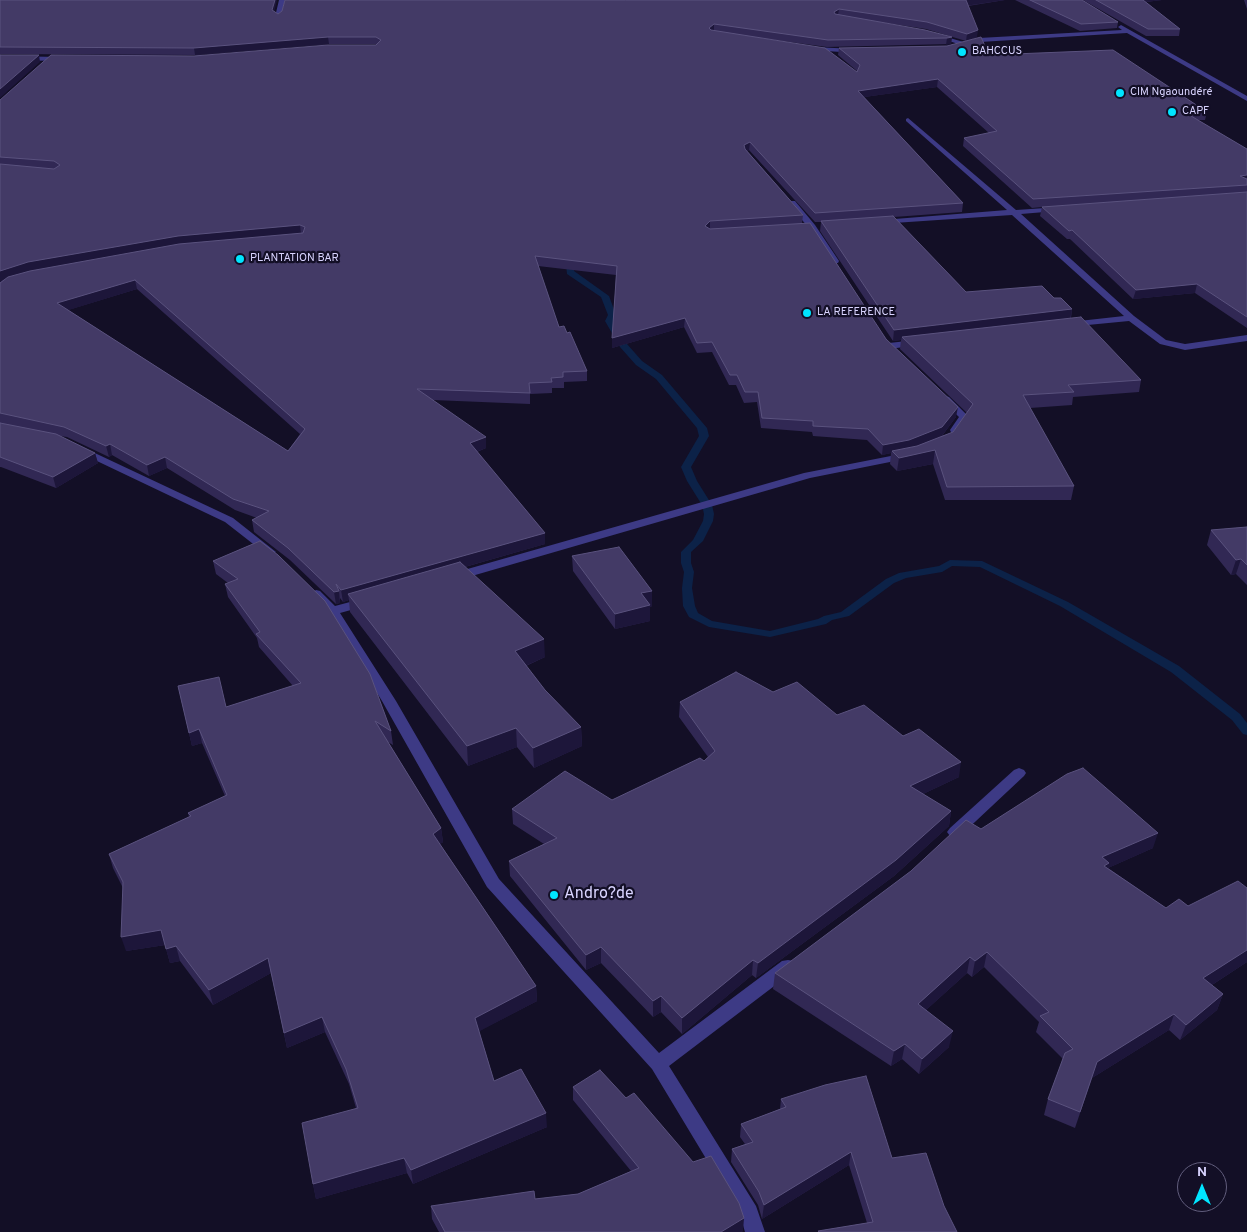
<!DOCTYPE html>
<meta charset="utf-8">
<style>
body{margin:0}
#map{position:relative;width:1247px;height:1232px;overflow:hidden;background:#130f26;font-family:Overpass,sans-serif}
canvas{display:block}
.north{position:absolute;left:1177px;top:1162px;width:50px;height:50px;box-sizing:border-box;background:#130f26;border:1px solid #625e7d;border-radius:50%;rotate:0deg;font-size:14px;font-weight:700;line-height:20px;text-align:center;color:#d9d4ff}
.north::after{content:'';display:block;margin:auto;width:18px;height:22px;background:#00e5ff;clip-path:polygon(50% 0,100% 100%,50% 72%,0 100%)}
</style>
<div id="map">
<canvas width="1247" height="1232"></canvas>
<div class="north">N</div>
</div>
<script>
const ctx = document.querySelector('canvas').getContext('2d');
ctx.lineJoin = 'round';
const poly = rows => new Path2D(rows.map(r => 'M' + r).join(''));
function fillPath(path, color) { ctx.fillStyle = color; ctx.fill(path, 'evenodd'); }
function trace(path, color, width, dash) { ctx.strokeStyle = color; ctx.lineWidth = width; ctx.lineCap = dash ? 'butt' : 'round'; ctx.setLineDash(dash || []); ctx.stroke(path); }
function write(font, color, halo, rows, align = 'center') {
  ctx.font = font + ' Overpass,sans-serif'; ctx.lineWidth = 4.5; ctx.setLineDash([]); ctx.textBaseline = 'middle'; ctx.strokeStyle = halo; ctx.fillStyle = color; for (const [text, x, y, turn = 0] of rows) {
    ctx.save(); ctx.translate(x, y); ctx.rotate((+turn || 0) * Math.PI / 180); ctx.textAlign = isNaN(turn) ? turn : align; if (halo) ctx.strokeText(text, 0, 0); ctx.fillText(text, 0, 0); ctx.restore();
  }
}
const stream = poly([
 [565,253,572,255,574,271,609,296,616,315,613,321,627,344,642,361,662,375,707,428,709,436,691,467,697,481,712,505,714,514,713,521,703,541,691,552,691,563,694,572,692,588,695,606,698,613,712,621,770,631,818,619,824,616,841,612,886,579,899,573,939,566,950,560,982,561,1068,602,1179,666,1240,714,1247,723,1247,735,1243,734,1232,720,1171,672,1060,606,980,567,952,566,942,572,906,578,894,583,849,616,832,620,826,624,770,637,709,627,689,617,683,606,682,588,684,572,681,563,681,552,693,540,703,521,704,514,702,505,687,481,681,467,699,436,697,428,656,379,636,365,620,347,605,321,608,315,601,297,567,274,565,253]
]);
const minor = poly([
 [279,0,285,0,281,17,278,19,275,17,279,0],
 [1121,25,1247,96,1247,101,1127,33,980,42,968,47,933,36,936,34,967,43,979,38,1122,30,1118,27,1121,25],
 [813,47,856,49,859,51,856,53,811,50,813,47],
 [0,56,62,57,65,59,62,61,0,60,0,56],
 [908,118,1016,210,1060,207,1060,211,1057,211,1021,214,1134,316,1166,340,1185,344,1247,335,1247,341,1185,350,1160,344,1129,321,1067,327,1067,323,1070,322,1124,316,1012,215,879,224,878,222,882,220,1007,210,906,121,906,119,908,118],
 [789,201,795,201,815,225,839,261,838,263,832,263,809,228,789,205,789,201],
 [916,340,919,341,919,345,889,349,884,346,889,343,916,340],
 [945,396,949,397,969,417,959,432,951,432,950,430,959,417,940,399,945,396],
 [82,447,233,518,276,552,270,556,266,554,225,522,78,452,77,450,78,448,82,447],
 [906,453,910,454,911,456,910,458,810,478,458,580,450,580,448,577,450,574,804,473,906,453],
 [316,590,320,591,335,606,365,598,369,599,371,602,369,605,340,613,396,701,499,879,659,1053,782,961,788,960,794,961,796,966,794,971,669,1066,756,1206,765,1232,745,1232,740,1215,652,1069,487,887,382,701,328,613,310,594,316,590],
 [1019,768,1024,770,1026,773,1024,776,960,836,955,837,950,836,947,832,950,828,1014,770,1019,768]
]);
const wall = poly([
 [0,0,274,11,278,14,282,11,285,0,1005,0,968,6,977,37,967,41,989,55,1207,112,1205,120,1198,120,1247,149,1247,328,1195,293,1133,299,1070,239,1067,239,1040,216,1042,207,1032,208,963,146,964,138,989,133,937,87,864,97,963,203,962,212,894,217,966,292,1054,298,1072,309,1071,318,1141,380,1139,392,1073,397,1072,405,1030,408,1074,486,1071,500,945,500,933,464,897,471,890,464,891,453,882,455,867,440,813,436,812,432,761,428,757,402,744,403,736,385,729,385,712,352,697,353,684,327,612,348,616,275,538,266,559,327,587,371,587,381,564,382,564,388,552,388,552,393,530,394,530,404,433,400,486,448,477,452,545,533,545,544,465,567,545,657,526,666,545,690,581,727,582,746,534,768,517,747,468,766,350,612,349,600,343,602,340,598,340,603,336,604,290,560,254,532,252,520,257,518,235,510,167,468,149,476,112,455,109,457,67,437,59,436,95,453,98,463,56,488,1,467,0,467,0,100,194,56,376,45,377,44,329,44,195,55,0,54],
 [866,20,926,29,966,41,947,46,839,48,838,55,857,71,857,72,760,38,827,47,951,44,952,37],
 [749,150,815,222,821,222,820,231,893,341,901,340,900,349,967,413,953,432,942,436,956,417,886,339,802,223,803,215,747,151],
 [137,289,300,434,288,451,68,310],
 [1015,0,1082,0,1118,22,1117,28,1080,31],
 [1083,0,1162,0,1146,2,1180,29,1179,36,1146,36],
 [1244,0,1247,0,1247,9],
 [1247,527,1247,585,1236,574,1231,575,1207,545,1211,530],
 [260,541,391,731,393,745,388,742,441,828,443,842,440,844,536,986,537,1001,479,1031,494,1081,547,1127,413,1184,407,1173,316,1199,313,1184,356,1108,349,1084,325,1032,287,1048,271,973,213,1005,180,961,170,963,165,945,126,951,123,888,113,868,109,854,189,817,188,813,225,796,202,743,192,746,178,686,226,707,293,686,259,647,257,638,228,597,225,584,228,583,216,574,213,561],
 [572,556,652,591,652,606,650,607,650,621,615,629,573,571],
 [773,692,837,715,903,736,959,777,923,794,951,811,949,826,894,876,756,978,752,975,682,1034,661,1012,653,1017,601,963,586,970,510,876,509,861,544,844,513,824,512,809,612,800,704,761,708,757,679,717,680,702],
 [981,829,1153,848,1108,868,1166,908,1188,906,1247,888,1247,962,1212,985,1223,994,1217,1010,1180,1040,1169,1030,1092,1078,1075,1128,1044,1115,1048,1099,1063,1059,1036,1032,1039,1022,984,967,972,977,967,973,926,1010,949,1047,919,1074,902,1059,891,1066,773,989,775,973],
 [573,1087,743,1231,741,1232,439,1232,432,1219,431,1206,535,1199,578,1194,631,1171,573,1100],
 [781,1099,892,1158,944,1206,957,1232,818,1232,818,1231,867,1223,849,1165,762,1219,758,1205,731,1162,732,1149,745,1144,740,1137,741,1124,780,1109]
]);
const shadedWall = poly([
 [275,0,277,0,273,17,272,10],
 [966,0,1005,0,965,6],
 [1138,0,1162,0,1137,3],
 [839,9,838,15,833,19,834,12],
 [714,24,714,31,709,35,709,28],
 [978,30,977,37,966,41,967,34],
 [328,37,329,44,195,55,194,48],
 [952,37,951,44,946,45,947,38],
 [39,55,40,62,0,98,0,89],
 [938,79,937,87,857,98,858,91],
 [750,142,749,150,743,153,744,145],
 [1247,175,1247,184,1240,176],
 [710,221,710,230,705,226],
 [300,225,301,234,31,271,3,280,0,283,0,271,28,262,178,236],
 [135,280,137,289,59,313,57,303],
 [1197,284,1195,293,1133,299,1136,290],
 [1072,309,1070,320,902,337,901,340,893,341,894,330],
 [685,318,684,327,612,348,612,338],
 [958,407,956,417,941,437,907,450,892,451,891,453,882,455,883,445],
 [486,437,486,448,471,454,470,443],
 [110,444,112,455,109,457,106,446],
 [935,450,933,464,897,471,899,458],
 [95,453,98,463,56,488,53,477],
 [165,457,167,468,149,476,147,465],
 [545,533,545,544,352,599,348,594,349,600,343,602,341,590],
 [1241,559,1236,574,1231,575,1236,560],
 [339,591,340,603,336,604,334,592],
 [652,591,652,606,650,607,650,621,615,629,615,614,641,593],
 [544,639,545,657,516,670,515,651],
 [581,727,582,746,534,768,533,748],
 [516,728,517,747,468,766,467,746],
 [199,729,202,743,192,746,189,733],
 [961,762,959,777,908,801,910,786],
 [951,811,949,826,894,876,756,978,758,963],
 [441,828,443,842,434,849,433,834],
 [1158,833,1153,848,1108,868,1105,878,1102,857],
 [161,930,165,945,126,951,121,937],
 [176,946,180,961,170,963,166,949],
 [601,947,601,963,586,970,586,955],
 [1247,950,1247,962,1198,994,1203,978],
 [987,952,984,967,972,977,975,961],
 [970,957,967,973,915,1020,918,1004],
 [268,958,271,973,213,1005,209,990],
 [753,960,752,975,682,1034,682,1018],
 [536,986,537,1001,476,1033,475,1018],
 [1223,994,1217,1010,1180,1040,1186,1025],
 [661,996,661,1012,653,1017,653,1001],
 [1174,1014,1169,1030,1092,1078,1075,1128,1097,1062],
 [322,1017,325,1032,287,1048,284,1033],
 [953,1031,949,1047,919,1074,922,1059],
 [905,1044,902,1059,891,1066,894,1051],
 [546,1113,547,1127,413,1184,411,1170],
 [851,1152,849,1165,762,1219,764,1205],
 [404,1158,407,1173,316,1199,313,1184],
 [744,1218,743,1231,741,1232,721,1232]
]);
const building = poly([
 [0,0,275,0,272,10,278,14,282,11,285,0,966,0,978,30,967,34,927,22,839,9,834,12,835,14,925,30,952,37,947,38,828,40,714,24,709,28,711,30,825,48,857,72,860,65,839,48,947,46,981,37,989,55,1113,50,1207,112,1186,113,1247,149,1247,175,1240,176,1247,179,1247,185,1033,199,964,138,997,131,938,79,858,91,963,203,815,213,750,142,744,145,745,149,803,215,710,221,705,226,710,229,810,223,886,339,958,407,942,427,909,440,883,445,868,429,813,426,813,421,762,418,758,392,745,392,737,375,730,375,712,342,697,343,685,318,612,338,617,266,535,256,559,327,564,326,567,333,570,332,587,371,563,372,563,377,551,378,552,382,529,383,530,393,417,389,486,437,470,443,545,533,341,590,336,584,339,591,334,592,288,548,252,520,269,511,233,499,165,457,147,465,110,444,106,446,64,427,0,413,0,283,8,277,30,271,179,244,303,233,305,227,300,225,178,236,28,262,0,271,0,164,54,169,60,165,54,161,0,157,0,100,51,55,194,56,328,45,376,45,381,40,376,37,328,37,194,48,0,47,0,0],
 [135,280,305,429,288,451,57,303,135,280],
 [1030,0,1082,0,1118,22,1081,24,1030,0],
 [1096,0,1143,0,1180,29,1148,29,1096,0],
 [0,55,39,55,0,89,0,55],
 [1247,192,1247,317,1197,284,1136,290,1072,230,1069,231,1042,207,1247,192],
 [893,216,966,292,1042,286,1054,298,1061,298,1072,309,894,330,821,221,893,216],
 [1081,317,1141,380,1068,385,1074,392,1023,395,1074,486,947,487,935,450,899,458,892,451,917,446,953,432,973,404,902,337,1081,317],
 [0,423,56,434,95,453,53,477,0,457,0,423],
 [1247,527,1247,565,1241,559,1236,560,1211,530,1247,527],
 [260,541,278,555,325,601,370,674,391,731,375,721,441,828,433,834,536,986,475,1018,494,1081,521,1069,546,1113,411,1170,404,1158,313,1184,302,1123,358,1108,346,1069,322,1017,284,1033,268,958,209,990,176,946,166,949,161,930,121,937,123,882,109,854,191,816,188,813,227,795,199,729,189,733,178,686,219,677,226,707,301,683,256,634,260,632,225,584,238,579,213,561,260,541],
 [619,547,652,591,641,593,650,605,615,614,572,556,619,547],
 [460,562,544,639,515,651,545,690,581,727,533,748,516,728,467,746,348,594,460,562],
 [736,672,773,692,797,682,837,715,864,705,903,736,919,729,961,762,910,786,951,811,896,860,758,963,753,960,682,1018,661,996,653,1001,601,947,586,955,509,861,557,838,512,809,565,771,612,800,700,758,704,761,715,751,680,702,736,672],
 [1083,768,1158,833,1102,857,1109,863,1104,866,1166,908,1179,899,1188,906,1238,881,1247,888,1247,950,1203,978,1223,994,1186,1025,1174,1014,1097,1062,1080,1112,1048,1099,1065,1053,1073,1049,1040,1016,1049,1012,987,952,975,961,970,957,918,1004,953,1031,922,1059,905,1044,894,1051,775,973,911,871,966,820,981,829,1067,774,1083,768],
 [600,1070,626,1098,634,1093,693,1162,711,1156,739,1203,744,1218,721,1232,445,1232,431,1206,534,1191,535,1199,578,1194,639,1168,573,1087,600,1070],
 [866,1076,892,1158,926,1153,944,1206,957,1232,819,1232,818,1231,873,1222,851,1152,764,1205,759,1192,732,1149,753,1142,741,1124,786,1107,781,1099,825,1085,866,1076]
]);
const markers = [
 [962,52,5,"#00e5ff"],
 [1120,93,5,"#00e5ff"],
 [1172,112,5,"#00e5ff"],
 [240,259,5,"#00e5ff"],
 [807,313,5,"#00e5ff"],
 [554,895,5,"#00e5ff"]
];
const farPoinames = [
 ["BAHCCUS",972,52],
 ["CIM Ngaoundéré",1130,93],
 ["CAPF",1182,112],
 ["PLANTATION BAR",250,259],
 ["LA REFERENCE",817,313]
];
const nearPoinames = [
 ["Andro?de",564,895]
];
fillPath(stream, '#0c2248');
fillPath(minor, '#3d3a85');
fillPath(wall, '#312854');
fillPath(shadedWall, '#1d163a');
fillPath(building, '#433a66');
trace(building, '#5a527e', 1);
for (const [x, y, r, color] of markers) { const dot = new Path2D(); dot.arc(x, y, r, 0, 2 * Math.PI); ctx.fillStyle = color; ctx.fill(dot); trace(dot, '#130f26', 2); }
write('11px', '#d9d4ff', '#130f26', farPoinames, 'left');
write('16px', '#d9d4ff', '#130f26', nearPoinames, 'left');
</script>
